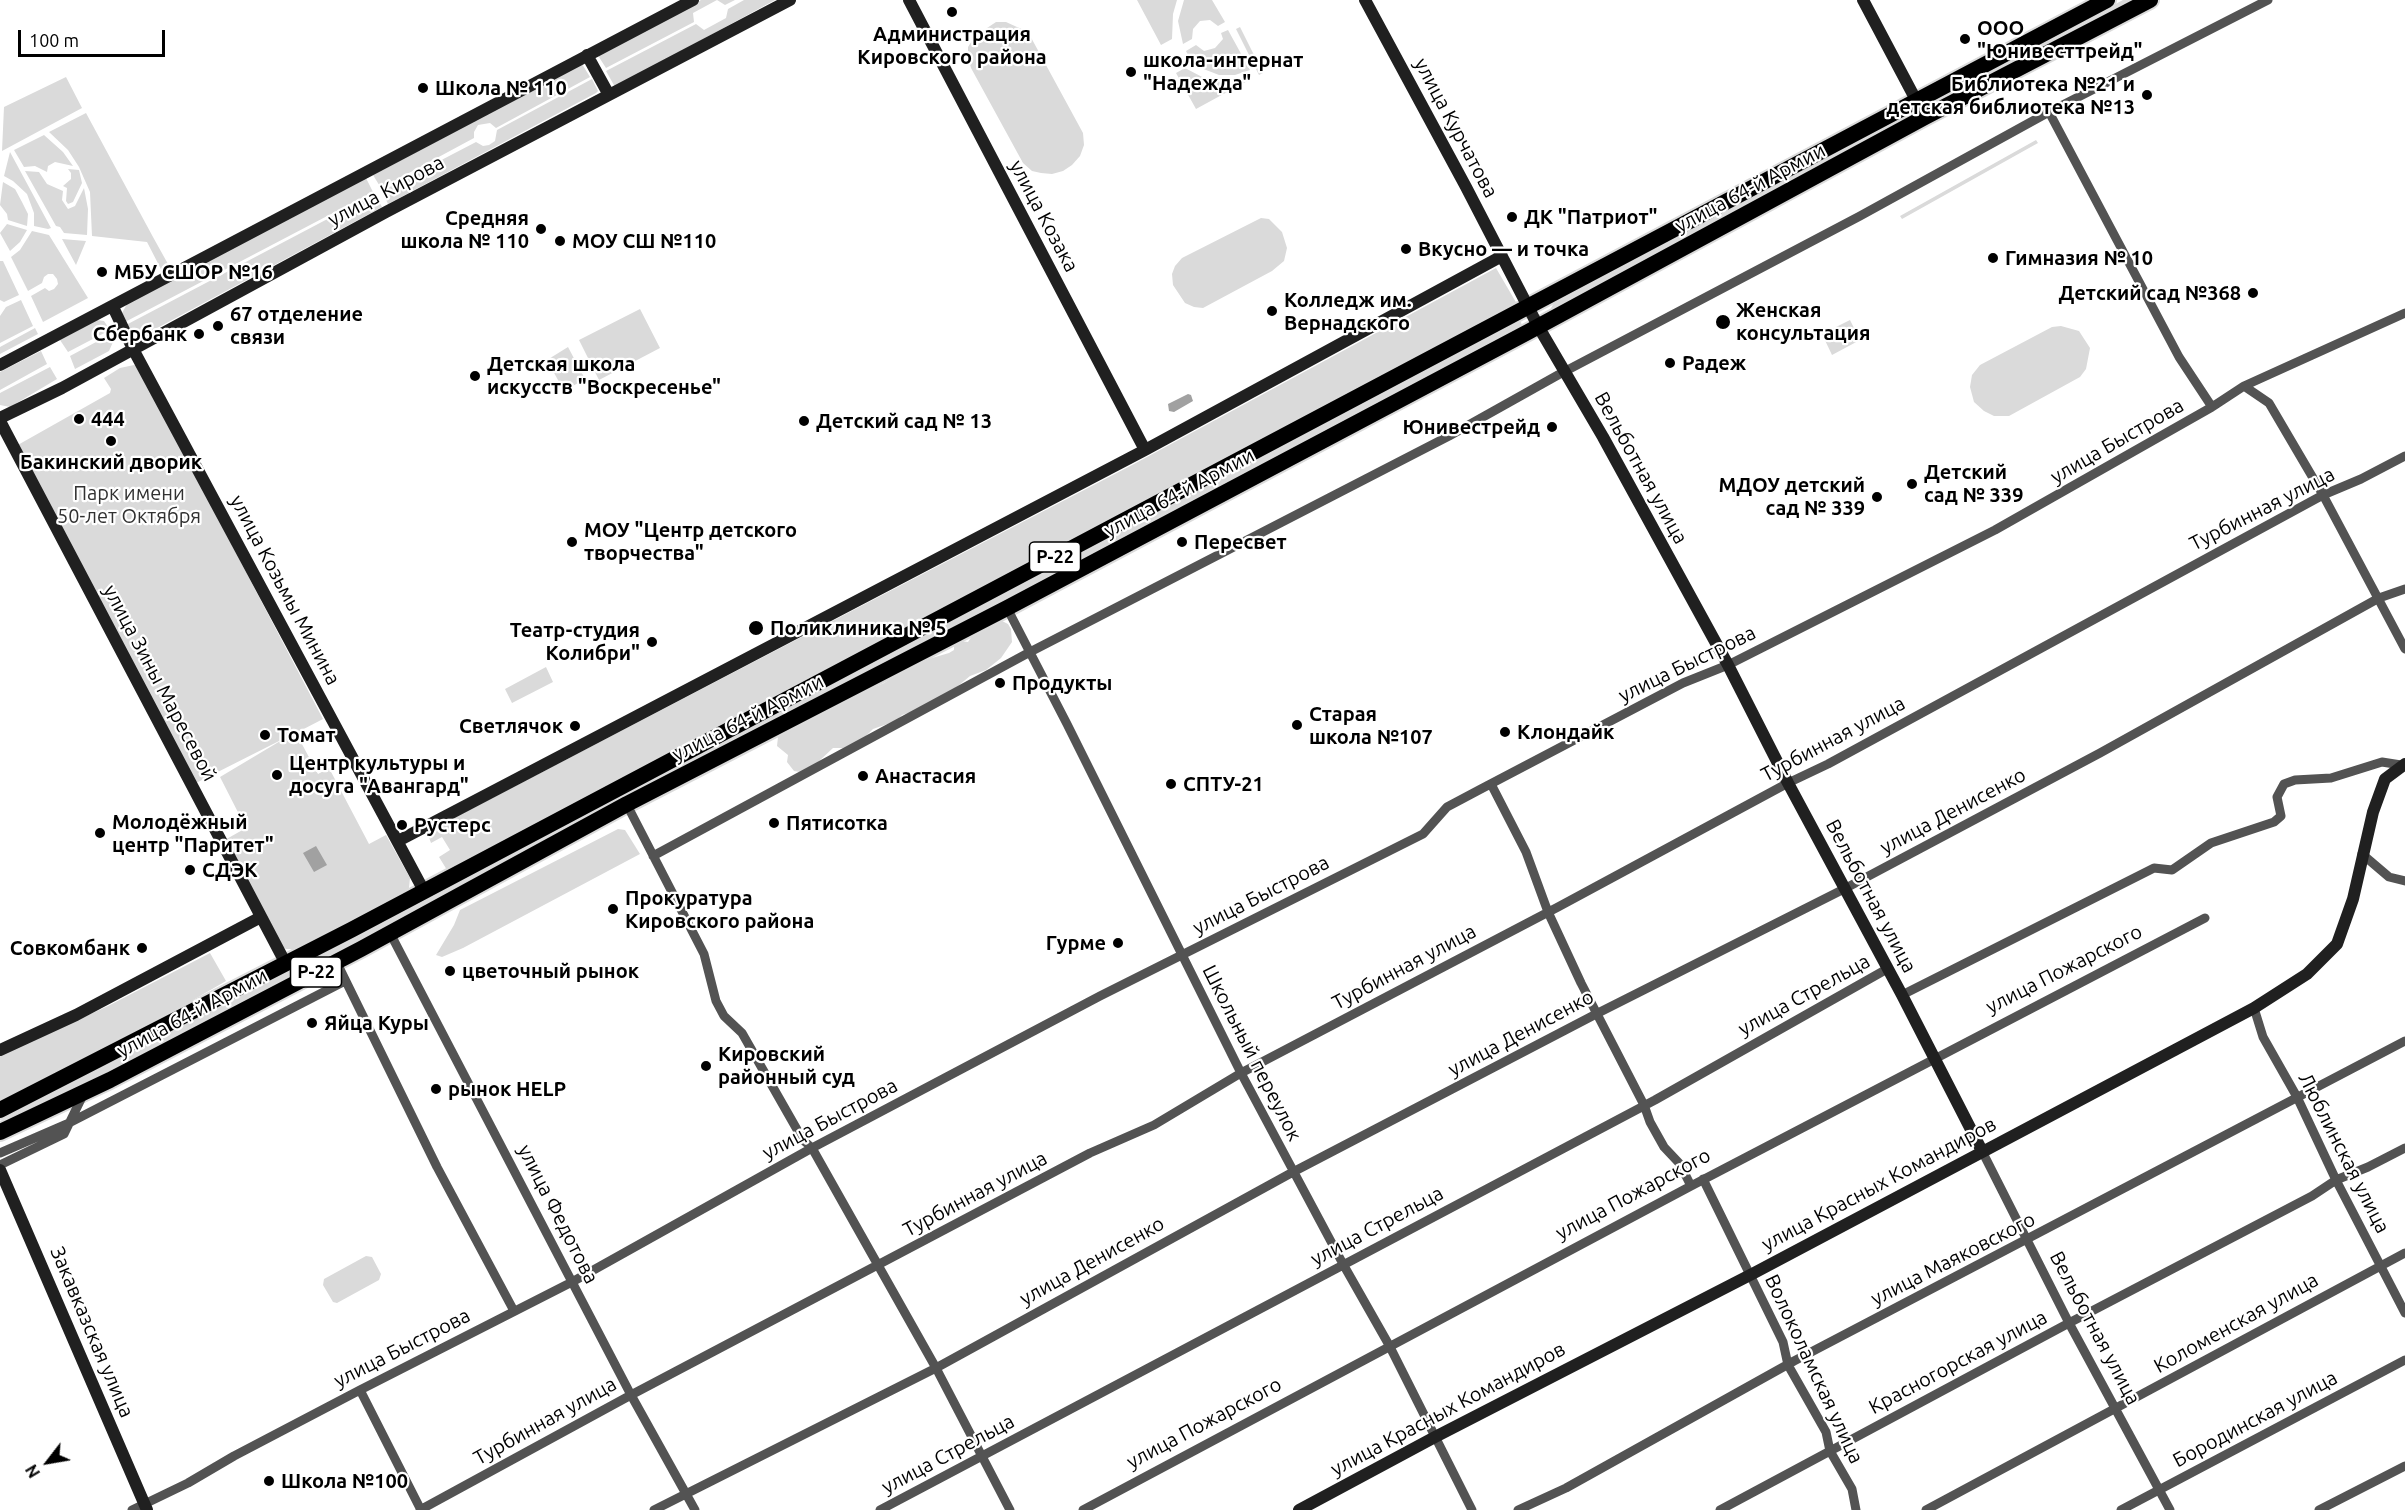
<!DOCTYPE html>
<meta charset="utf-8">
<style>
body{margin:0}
#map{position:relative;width:2405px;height:1510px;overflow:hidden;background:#fff;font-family:Ubuntu,sans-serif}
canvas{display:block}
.north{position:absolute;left:18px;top:1432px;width:60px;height:60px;-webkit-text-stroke:4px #fff;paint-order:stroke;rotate:239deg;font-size:16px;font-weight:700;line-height:24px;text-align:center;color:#000}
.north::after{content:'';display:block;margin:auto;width:21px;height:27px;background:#000;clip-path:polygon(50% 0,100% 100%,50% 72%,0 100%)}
.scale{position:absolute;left:18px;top:30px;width:147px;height:27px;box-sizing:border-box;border:3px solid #000;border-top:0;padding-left:8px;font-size:18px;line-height:21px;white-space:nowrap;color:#000;-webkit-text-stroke:4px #fff;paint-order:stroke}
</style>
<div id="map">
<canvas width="2405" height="1510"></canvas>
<div class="north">N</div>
<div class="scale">100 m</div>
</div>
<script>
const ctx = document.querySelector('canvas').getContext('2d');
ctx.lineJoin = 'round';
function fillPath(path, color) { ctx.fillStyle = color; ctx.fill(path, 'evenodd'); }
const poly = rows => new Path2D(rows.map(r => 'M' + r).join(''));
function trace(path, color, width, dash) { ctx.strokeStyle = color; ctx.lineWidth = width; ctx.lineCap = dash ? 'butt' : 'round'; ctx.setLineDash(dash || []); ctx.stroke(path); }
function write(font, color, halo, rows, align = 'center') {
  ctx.font = font + ' Ubuntu,sans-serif'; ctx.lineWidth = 4.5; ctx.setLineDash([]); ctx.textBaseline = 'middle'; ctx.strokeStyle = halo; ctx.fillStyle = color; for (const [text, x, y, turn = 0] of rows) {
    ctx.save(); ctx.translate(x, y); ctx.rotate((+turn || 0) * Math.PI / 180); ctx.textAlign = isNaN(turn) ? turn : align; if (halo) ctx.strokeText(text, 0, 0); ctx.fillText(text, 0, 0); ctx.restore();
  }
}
const green = poly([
 [701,0,735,0,725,5,717,0,693,13,694,22,606,68,597,54],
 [744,0,775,0,615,87,606,71,696,24,704,30,726,18,728,9],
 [1137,0,1177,0,1173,14,1172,39,1161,45],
 [1184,0,1212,0,1225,22,1218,26,1210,20,1200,21,1193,29,1192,39,1183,44,1178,21],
 [2123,0,2136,0,1934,104,1936,99],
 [996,22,1006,22,1028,32,1083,133,1084,145,1080,156,1072,165,1063,171,1052,174,1041,173,1032,171,1023,163,971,68,968,57,968,47,975,36],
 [1240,27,1263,73,1259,75,1236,29],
 [1228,30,1250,70,1235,75,1219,75,1201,68,1189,57,1186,51,1196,45,1204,51,1215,48,1223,39,1221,33],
 [582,64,590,77,496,128,490,123,478,125,474,132,474,138,381,188,373,175],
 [1185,68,1204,78,1229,84,1251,79,1196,109,1176,73],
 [66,77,82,108,2,151,4,107],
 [592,79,598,91,596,93,388,204,382,191,476,142,483,146,489,145,495,141,497,130],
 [86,113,153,237,173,273,165,277,147,242,92,236,90,192,79,167,68,150,49,132],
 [1902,116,1907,117,1907,120,1554,310,1551,308,1554,303],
 [44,135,63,152,73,166,55,162,48,166,47,172,35,166,24,167,14,150],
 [2036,140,2038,143,1902,219,1900,216],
 [10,152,51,228,48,229,34,226,34,213,27,194,13,181,4,176],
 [68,169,79,170,82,183,73,202,68,204,66,201,67,188,63,186,71,179,71,173],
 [25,171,39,172,47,184,63,191,62,200,68,209,75,206,84,188,88,209,87,235,64,233,60,227,56,226],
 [366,178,373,192,125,322,122,313,127,304],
 [3,182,15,189,22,202,28,214,27,226,8,220,7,214,0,205],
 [375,194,382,207,148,333,135,333,126,325],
 [1261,218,1269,219,1282,232,1287,248,1284,261,1272,271,1203,308,1194,307,1185,303,1173,285,1172,274,1175,266,1182,258],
 [7,224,27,230,20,242,10,251,0,233],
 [32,231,49,235,88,298,43,322,31,296,45,288,49,291,54,289,58,284,57,279,53,274,48,274,44,277,42,283,28,291,11,257,20,250],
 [62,239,86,241,76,265],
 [0,261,3,261,19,295,4,302,0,300],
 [1496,268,1517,304,447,870,439,857,450,850,442,837,431,843,427,832,1134,464],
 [21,300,33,326,0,343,0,316,6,307],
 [640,309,660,348,599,380,579,340],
 [97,320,104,321,110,330,68,352,60,340],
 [1850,320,1860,340,1832,355,1822,334],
 [1518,321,1521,322,1522,326,830,692,826,691,827,687],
 [2061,326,2079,331,2090,348,2086,369,2080,377,2009,416,1994,416,1984,411,1974,402,1970,387,1972,375,1980,365,2052,327],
 [35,328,38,334,0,354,0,347],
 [111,334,113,342,109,351,75,369,70,356],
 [568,347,585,379,564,391,547,360],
 [41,351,47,364,0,390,0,372],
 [134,365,138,366,323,719,296,733,318,774,329,768,369,844,386,835,410,878,409,888,405,892,298,949,286,949,280,945,223,841,246,828,220,777,287,737,194,784,16,446,110,393,111,389,104,378,120,368],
 [50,367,57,379,10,407,0,405,0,393],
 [1002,621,1008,624,1011,629,1012,642,1001,658,986,670,970,676,958,686,917,710,902,715,896,721,873,729,864,738,843,748,833,748,817,763,800,772,794,771,787,762,788,755,777,746,778,737,806,718,816,716,824,709,884,683,915,663,949,653,954,650,954,645,960,641,968,642,974,633,997,622],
 [546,667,553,682,512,703,505,689],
 [787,709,790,709,790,712,640,789,639,785],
 [604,802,608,802,609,806,605,809,128,1063,5,1121,4,1118,8,1115,186,1025],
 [618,829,625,830,640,854,463,948,442,957,436,955,454,925,460,910],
 [210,953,226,981,176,1010,0,1101,0,1055,108,1006],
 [366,1256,372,1257,381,1274,379,1280,337,1303,333,1302,323,1285,324,1279]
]);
const water = poly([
 [1188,394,1191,395,1193,401,1174,412,1169,411,1168,404],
 [316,846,327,865,314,872,303,853]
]);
const street = poly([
 [2049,112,2179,357,2212,407],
 [2244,386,2269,403,2323,495,2405,649],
 [1007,608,1067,724,1241,1073,1343,1264,1389,1345,1472,1510],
 [1491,784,1526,852,1548,912,1581,983,1644,1105,1650,1122,1664,1147,1680,1164,1691,1186],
 [626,803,704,954,716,1001,724,1016,742,1033,803,1140,812,1148,936,1368,1010,1510],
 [2362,854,2389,877,2405,881],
 [653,856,1030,652,1449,436,1558,375,1860,216,2049,112,2268,0],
 [390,933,631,1395,695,1510],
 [336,961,437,1167,514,1311],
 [1902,995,2154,868,2172,870,2211,843,2274,822,2281,816,2277,797,2284,784,2295,780,2331,778,2382,762,2401,765],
 [2254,1008,2263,1037,2297,1097,2336,1180,2405,1313],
 [1982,1151,2069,1323,2170,1510],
 [0,1153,67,1124,345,981],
 [0,1165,64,1134,83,1095],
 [1703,1179,1783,1342,1788,1365,1826,1432,1830,1451,1852,1489,1856,1510],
 [360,1390,421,1510],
 [132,1510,188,1483,234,1456,360,1390,572,1282,812,1148,1100,996,1423,834,1447,807,1479,790,1683,683,1728,665,1995,530,2212,407,2244,386,2405,313],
 [420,1510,631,1395,1090,1153,1154,1125,1241,1073,1558,907,1788,783,1828,764,2323,495,2361,479,2405,456],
 [654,1510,936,1368,1293,1172,1600,1012,1846,888,2100,753,2379,598,2405,589],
 [880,1510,1655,1100,1887,969],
 [1083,1510,1691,1186,2205,918],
 [1518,1510,1566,1488,1794,1361,2405,1041],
 [1720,1510,2069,1323,2312,1196,2336,1180,2368,1167,2405,1148],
 [1926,1510,2405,1253],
 [2121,1510,2405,1360],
 [2319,1510,2405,1466]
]);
const secondary = poly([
 [909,0,1145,450],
 [1365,0,1466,187,1538,326,1603,437,1728,665,1788,783,1902,995,1982,1151],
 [1863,0,1925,117],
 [587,55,609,95],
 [113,307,133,349,424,891],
 [0,365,693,0],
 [0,418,62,388,386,212,790,0],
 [0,421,286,964],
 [398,841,1145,450,1502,256],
 [0,1050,76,1015,261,917],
 [0,1170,147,1510],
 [1299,1510,1435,1437,1754,1273,2254,1008,2307,974,2337,944,2353,899,2373,812,2385,779,2405,764]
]);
const highway = poly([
 [0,1110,351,930,2107,0],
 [0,1132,110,1080,361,949,627,804,1007,608,1528,332,1925,117,2150,0]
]);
const markers = [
 [952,12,6,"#000"],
 [1965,39,6,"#000"],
 [1131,72,6,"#000"],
 [423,88,6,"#000"],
 [2147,95,6,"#000"],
 [1512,217,6,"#000"],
 [541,229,6,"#000"],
 [560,241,6,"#000"],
 [1406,249,6,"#000"],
 [1993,258,6,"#000"],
 [102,272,6,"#000"],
 [2253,293,6,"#000"],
 [1272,311,6,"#000"],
 [1723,322,8,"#000"],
 [218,326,6,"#000"],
 [199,334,6,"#000"],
 [1670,363,6,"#000"],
 [475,376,6,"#000"],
 [79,419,6,"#000"],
 [804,421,6,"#000"],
 [1552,427,6,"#000"],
 [111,441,6,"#000"],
 [1912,484,6,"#000"],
 [1877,497,6,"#000"],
 [572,542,6,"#000"],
 [1182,542,6,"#000"],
 [756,628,8,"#000"],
 [652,642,6,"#000"],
 [1000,683,6,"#000"],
 [1297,725,6,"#000"],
 [575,726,6,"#000"],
 [1505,732,6,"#000"],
 [265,735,6,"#000"],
 [277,775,6,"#000"],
 [863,776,6,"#000"],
 [1171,784,6,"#000"],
 [774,823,6,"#000"],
 [402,825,6,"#000"],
 [100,833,6,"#000"],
 [190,870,6,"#000"],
 [613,909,6,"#000"],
 [1118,943,6,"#000"],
 [142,948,6,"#000"],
 [450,971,6,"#000"],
 [312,1023,6,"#000"],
 [706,1066,6,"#000"],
 [436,1089,6,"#000"],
 [269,1481,6,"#000"]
];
const shields = [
 [1055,557,51],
 [316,972,51]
];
const shieldNames = [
 ["Р-22",1055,557],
 ["Р-22",316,972]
];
const poiNames = [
 ["ООО",1977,28],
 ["\"Юнивесттрейд\"",1977,51],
 ["Администрация",952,34,"center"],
 ["Кировского района",952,57,"center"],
 ["школа-интернат",1143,60],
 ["\"Надежда\"",1143,83],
 ["Библиотека №21 и",2135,84,"right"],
 ["детская библиотека №13",2135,107,"right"],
 ["Школа № 110",435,88],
 ["ДК \"Патриот\"",1524,217],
 ["Средняя",529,218,"right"],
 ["школа № 110",529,241,"right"],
 ["МОУ СШ №110",572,241],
 ["Вкусно — и точка",1418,249],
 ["Гимназия № 10",2005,258],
 ["МБУ СШОР №16",114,272],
 ["Детский сад №368",2241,293,"right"],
 ["Колледж им.",1284,300],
 ["Вернадского",1284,323],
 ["Женская",1736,310],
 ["консультация",1736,333],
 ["67 отделение",230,314],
 ["связи",230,337],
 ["Сбербанк",187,334,"right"],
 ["Радеж",1682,363],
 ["Детская школа",487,364],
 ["искусств \"Воскресенье\"",487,387],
 ["444",91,419],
 ["Детский сад № 13",816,421],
 ["Юнивестрейд",1540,427,"right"],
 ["Бакинский дворик",111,462,"center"],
 ["Детский",1924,472],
 ["сад № 339",1924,495],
 ["МДОУ детский",1865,485,"right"],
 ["сад № 339",1865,508,"right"],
 ["МОУ \"Центр детского",584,530],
 ["творчества\"",584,553],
 ["Пересвет",1194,542],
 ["Поликлиника № 5",770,628],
 ["Театр-студия",640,630,"right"],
 ["Колибри\"",640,653,"right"],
 ["Продукты",1012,683],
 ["Старая",1309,714],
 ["школа №107",1309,737],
 ["Светлячок",563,726,"right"],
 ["Клондайк",1517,732],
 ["Томат",277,735],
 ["Центр культуры и",289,763],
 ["досуга \"Авангард\"",289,786],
 ["Анастасия",875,776],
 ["СПТУ-21",1183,784],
 ["Молодёжный",112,822],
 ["центр \"Паритет\"",112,845],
 ["Пятисотка",786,823],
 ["Рустерс",414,825],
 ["СДЭК",202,870],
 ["Прокуратура",625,898],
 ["Кировского района",625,921],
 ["Гурме",1106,943,"right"],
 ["Совкомбанк",130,948,"right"],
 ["цветочный рынок",462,971],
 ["Яйца Куры",324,1023],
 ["Кировский",718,1054],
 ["районный суд",718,1077],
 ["рынок HELP",448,1089],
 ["Школа №100",281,1481]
];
const streetNames = [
 ["улица Курчатова",1456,128,62],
 ["улица 64-й Армии",1750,188,-28],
 ["улица Кирова",386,191,-28],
 ["улица Козака",1044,216,62],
 ["улица Быстрова",2117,441,-30],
 ["Вельботная улица",1641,468,61],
 ["улица 64-й Армии",1179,493,-28],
 ["Турбинная улица",2262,509,-27],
 ["улица Козьмы Минина",285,590,62],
 ["улица Быстрова",1687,664,-26],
 ["улица Зины Маресевой",160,683,62],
 ["улица 64-й Армии",748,718,-27],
 ["Турбинная улица",1833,739,-28],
 ["улица Денисенко",1953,811,-28],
 ["улица Быстрова",1261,895,-27],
 ["Вельботная улица",1871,896,62],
 ["Турбинная улица",1404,967,-28],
 ["улица Пожарского",2064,969,-27],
 ["улица Стрельца",1804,995,-29],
 ["улица 64-й Армии",192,1013,-28],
 ["улица Денисенко",1521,1033,-28],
 ["Школьный переулок",1252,1053,63],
 ["улица Быстрова",830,1119,-28],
 ["Люблинская улица",2344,1153,63],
 ["улица Красных Командиров",1879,1184,-28],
 ["Турбинная улица",975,1194,-28],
 ["улица Пожарского",1633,1194,-28],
 ["улица Федотова",558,1214,63],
 ["улица Стрельца",1377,1226,-28],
 ["улица Маяковского",1953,1259,-27],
 ["улица Денисенко",1092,1261,-29],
 ["Коломенская улица",2236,1323,-29],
 ["Вельботная улица",2095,1328,62],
 ["Закавказская улица",92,1332,67],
 ["улица Быстрова",402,1348,-27],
 ["Красногорская улица",1958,1362,-28],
 ["Волоколамская улица",1814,1369,65],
 ["улица Красных Командиров",1448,1409,-28],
 ["Бородинская улица",2255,1419,-28],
 ["Турбинная улица",545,1421,-29],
 ["улица Пожарского",1204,1423,-28],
 ["улица Стрельца",948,1454,-28]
];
const parkNames = [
 ["Парк имени",129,493],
 ["50-лет Октября",129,516]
];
fillPath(green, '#dadada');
fillPath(water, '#a1a1a1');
trace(highway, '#dbdbdb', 20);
trace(street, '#535353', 9);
trace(secondary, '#202020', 12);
trace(highway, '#000', 16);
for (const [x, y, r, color] of markers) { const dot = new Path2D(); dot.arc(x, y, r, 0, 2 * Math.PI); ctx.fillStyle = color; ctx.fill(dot); trace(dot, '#fff', 2); }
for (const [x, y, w] of shields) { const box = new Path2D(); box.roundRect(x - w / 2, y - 15, w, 30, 4.5); ctx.fillStyle = '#fff'; ctx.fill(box); trace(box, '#000', 1.5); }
write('bold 18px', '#000', null, shieldNames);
write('bold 20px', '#000', '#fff', poiNames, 'left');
write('20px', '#000', '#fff', streetNames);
write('20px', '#313131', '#fff', parkNames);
</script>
